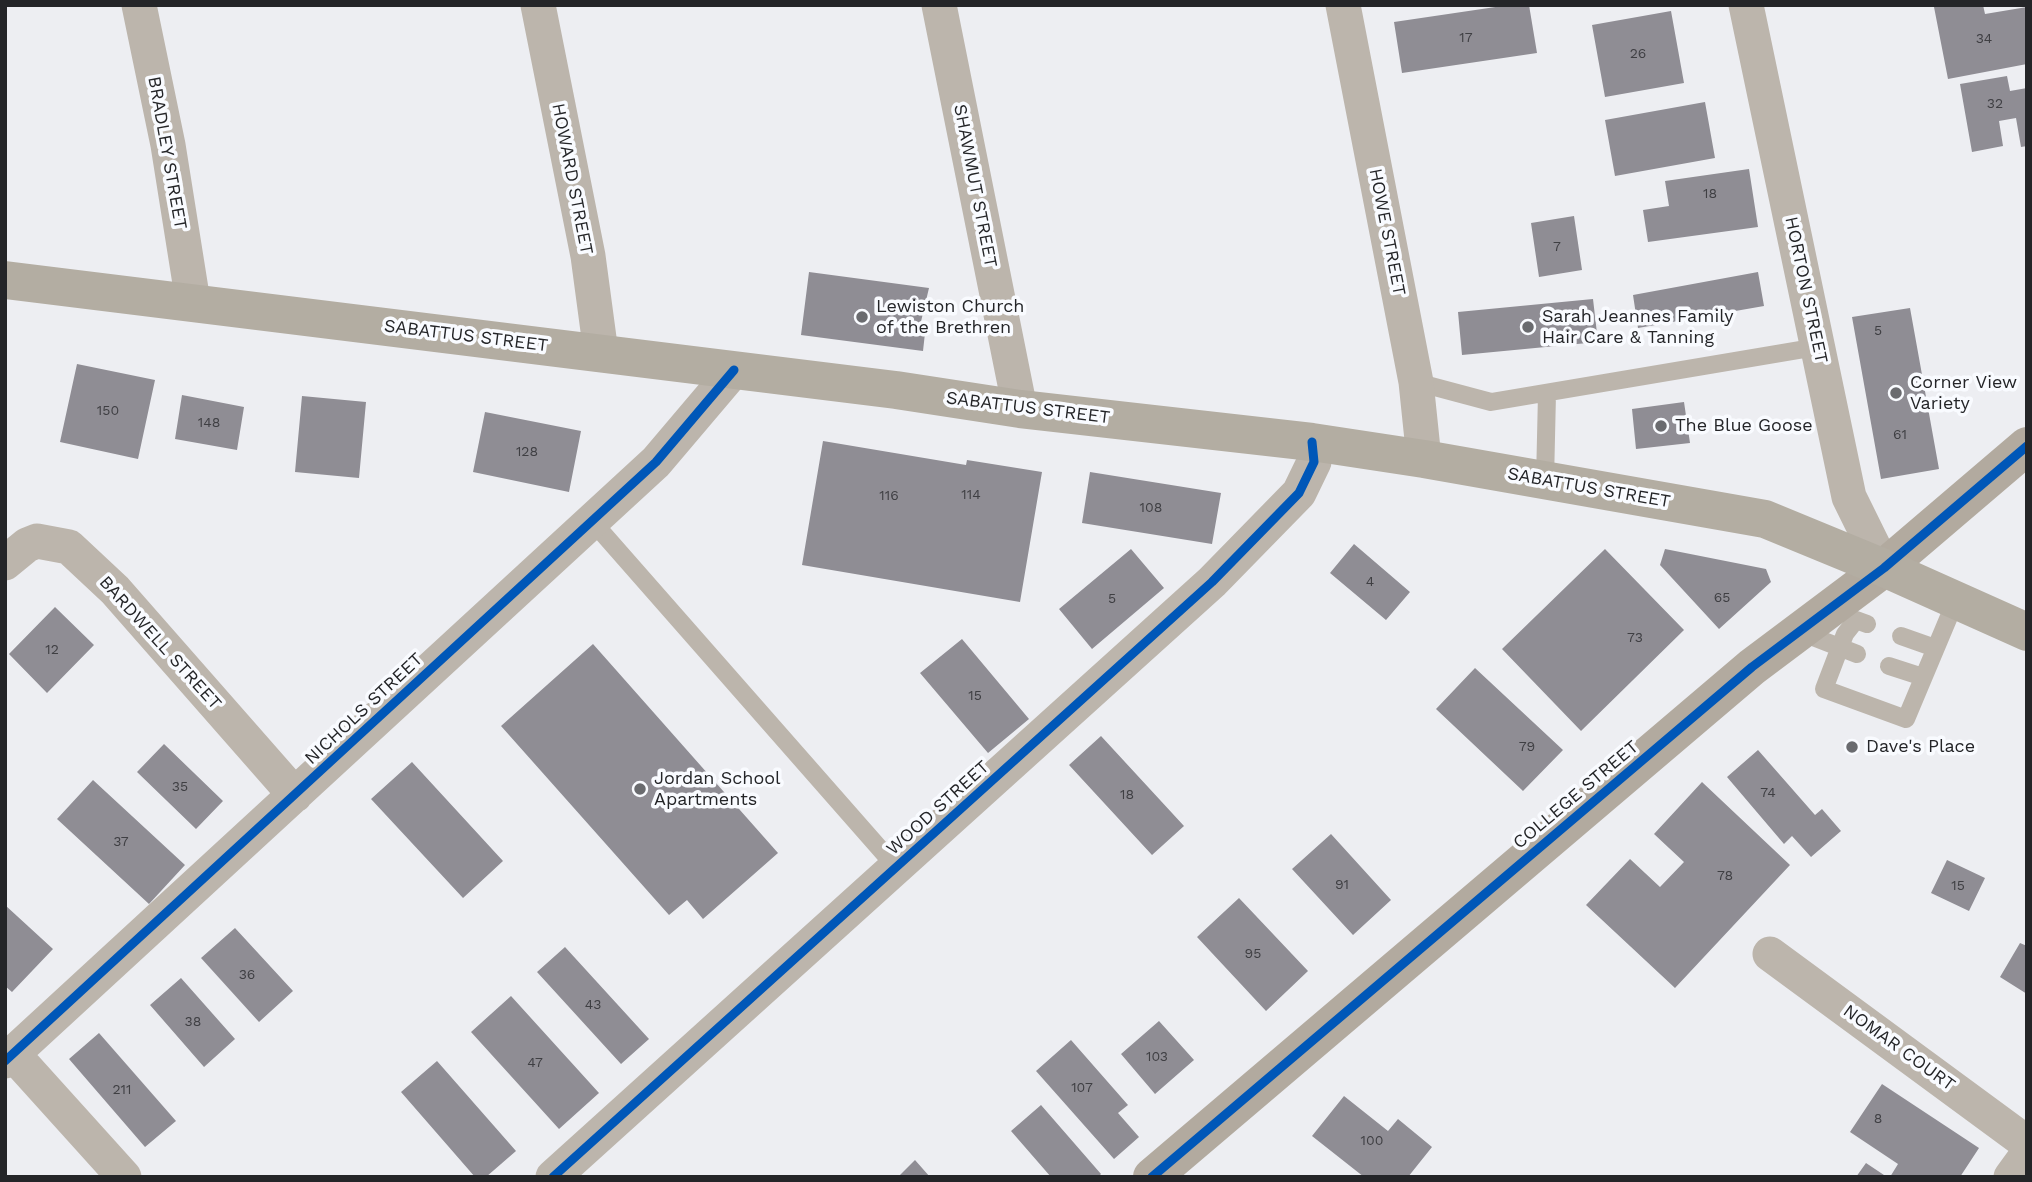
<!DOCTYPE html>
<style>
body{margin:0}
#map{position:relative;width:2032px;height:1182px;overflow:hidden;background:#edeef2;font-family:"Work Sans",sans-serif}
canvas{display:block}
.frame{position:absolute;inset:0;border:7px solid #242528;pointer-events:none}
</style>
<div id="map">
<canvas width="2032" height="1182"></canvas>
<div class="frame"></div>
</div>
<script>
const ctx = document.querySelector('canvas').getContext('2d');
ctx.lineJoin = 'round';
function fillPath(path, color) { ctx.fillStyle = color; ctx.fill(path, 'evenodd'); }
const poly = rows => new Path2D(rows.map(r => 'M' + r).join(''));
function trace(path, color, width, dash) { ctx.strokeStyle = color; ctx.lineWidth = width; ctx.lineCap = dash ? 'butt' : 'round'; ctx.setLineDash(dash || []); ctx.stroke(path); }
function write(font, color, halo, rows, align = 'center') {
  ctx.font = font + ' "Work Sans",sans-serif'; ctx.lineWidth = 7; ctx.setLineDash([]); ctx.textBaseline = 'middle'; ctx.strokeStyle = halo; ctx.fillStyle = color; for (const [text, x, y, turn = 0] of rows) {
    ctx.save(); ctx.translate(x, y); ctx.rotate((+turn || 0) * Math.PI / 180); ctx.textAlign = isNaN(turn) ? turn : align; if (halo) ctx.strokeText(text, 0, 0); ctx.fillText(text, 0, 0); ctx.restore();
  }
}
const building = poly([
 [1509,5,1529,5,1537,53,1402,73,1394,22],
 [1942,5,1983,5,1985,14,2027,7,2027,64,1948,79,1934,7],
 [1671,11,1684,83,1605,97,1592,25],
 [2007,76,2010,91,2027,88,2027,146,2021,147,2016,118,1999,121,2003,146,1972,152,1960,84],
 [1705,102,1715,158,1615,176,1605,120],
 [1749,169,1758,227,1648,242,1643,210,1669,206,1665,181],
 [1574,216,1582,270,1539,277,1531,223],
 [809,272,929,288,919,330,925,333,923,351,801,335],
 [1758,272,1764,306,1638,328,1633,295],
 [1593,299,1598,342,1462,355,1458,312],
 [1910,308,1939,469,1881,479,1852,317],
 [77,364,155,380,138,459,60,442],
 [182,395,244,407,237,450,175,439],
 [302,396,366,402,359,478,295,472],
 [1684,402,1690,443,1636,449,1632,409],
 [485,412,581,431,569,492,473,472],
 [823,441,966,465,967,460,1042,472,1020,602,802,565],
 [1090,472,1221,493,1212,544,1082,523],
 [1354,544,1410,592,1386,620,1330,573],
 [1131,549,1164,588,1092,649,1059,609],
 [1605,549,1684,630,1581,731,1502,649],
 [1665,549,1766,569,1771,582,1719,629,1660,565],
 [55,607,94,645,47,693,9,654],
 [962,639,1029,719,988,753,920,673],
 [593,644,778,853,703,919,687,900,669,915,501,726],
 [1475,668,1563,750,1523,791,1436,709],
 [1101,736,1184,826,1152,855,1069,765],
 [164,744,223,801,196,829,137,772],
 [1758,750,1815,815,1822,809,1841,831,1811,857,1792,836,1784,844,1727,777],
 [412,762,503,861,463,898,371,799],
 [93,780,185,865,149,904,57,819],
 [1702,782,1790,865,1675,988,1586,905,1630,859,1660,887,1684,862,1654,834],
 [1331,834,1391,900,1353,935,1292,869],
 [1947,860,1985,878,1969,911,1931,893],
 [1239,898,1308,971,1266,1011,1197,937],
 [5,905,53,949,12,992,5,986],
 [235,928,293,991,259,1022,201,958],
 [2020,943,2027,946,2027,994,2000,977],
 [565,947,649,1039,621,1064,537,972],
 [181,978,235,1039,204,1067,150,1005],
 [511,996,599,1093,559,1129,471,1032],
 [1159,1021,1194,1060,1155,1094,1121,1054],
 [99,1033,176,1121,145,1147,69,1059],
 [1071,1040,1128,1105,1118,1113,1139,1137,1114,1159,1036,1071],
 [437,1061,516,1151,486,1177,475,1177,401,1092],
 [1882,1084,1979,1148,1960,1177,1890,1177,1898,1164,1850,1132],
 [1344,1096,1388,1131,1398,1119,1432,1147,1408,1177,1364,1177,1312,1136],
 [1041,1105,1101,1174,1098,1177,1051,1177,1011,1131],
 [915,1160,930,1177,898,1177],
 [1866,1163,1887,1177,1856,1177]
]);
const lane = poly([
 [1416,382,1491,402,1817,347],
 [1545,481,1547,394],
 [592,521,896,867],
 [1867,624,1856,620,1845,634,1824,689,1906,719,1956,600],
 [1798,631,1857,654],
 [1901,636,1935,648],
 [1889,666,1923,677]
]);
const street = poly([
 [139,5,168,145,193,302],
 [538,5,588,256,601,353],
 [939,5,1020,409],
 [1343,5,1416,382,1424,459],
 [1746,5,1849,497,1884,568],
 [5,563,27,545,37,541,69,547,115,590,295,795],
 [1770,954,2027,1143],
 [13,1054,124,1177],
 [5,1061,656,462,734,370],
 [553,1177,1212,582,1299,493,1314,462,1312,442],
 [2011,1177,2027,1155]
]);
const secondary = poly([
 [1152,1177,1752,667,1884,568,2027,446]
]);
const primary = poly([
 [5,280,896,390,1020,409,1312,442,1424,459,1765,519,1884,568,2027,632]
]);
const cycleway = poly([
 [5,1061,656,462,734,370],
 [553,1177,1212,582,1299,493,1314,462,1312,442],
 [1152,1177,1752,667,1884,568,2027,446]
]);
const markers = [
 [862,317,7,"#6a6b6f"],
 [1528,327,7,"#6a6b6f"],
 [1896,393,7,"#6a6b6f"],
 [1661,426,7,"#6a6b6f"],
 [1852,747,7,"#6a6b6f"],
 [640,789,7,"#6a6b6f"]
];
const numberNames = [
 ["17",1466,38],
 ["34",1984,39],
 ["26",1638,54],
 ["32",1995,104],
 ["18",1710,194],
 ["7",1557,247],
 ["5",1878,331],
 ["150",108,411],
 ["148",209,423],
 ["61",1900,435],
 ["128",527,452],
 ["114",971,495],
 ["116",889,496],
 ["108",1151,508],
 ["4",1370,582],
 ["65",1722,598],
 ["5",1112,599],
 ["73",1635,638],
 ["12",52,650],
 ["15",975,696],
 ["79",1527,747],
 ["35",180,787],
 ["74",1768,793],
 ["18",1127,795],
 ["37",121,842],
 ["78",1725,876],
 ["91",1342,885],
 ["15",1958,886],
 ["95",1253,954],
 ["36",247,975],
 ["43",593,1005],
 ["38",193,1022],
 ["103",1157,1057],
 ["47",535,1063],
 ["107",1082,1088],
 ["211",122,1090],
 ["8",1878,1119],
 ["100",1372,1141]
];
const streetNames = [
 ["BRADLEY STREET",167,153,80],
 ["HOWARD STREET",572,179,79],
 ["SHAWMUT STREET",975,186,79],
 ["HOWE STREET",1387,232,79],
 ["HORTON STREET",1806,290,78],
 ["SABATTUS STREET",466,336,7],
 ["SABATTUS STREET",1028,408,7],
 ["SABATTUS STREET",1589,488,10],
 ["BARDWELL STREET",160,643,48],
 ["NICHOLS STREET",364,709,-43],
 ["COLLEGE STREET",1576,795,-40],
 ["WOOD STREET",938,808,-42],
 ["NOMAR COURT",1899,1048,36]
];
const poiNames = [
 ["Lewiston Church",876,307],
 ["of the Brethren",876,328],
 ["Sarah Jeannes Family",1542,317],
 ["Hair Care & Tanning",1542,338],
 ["Corner View",1910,383],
 ["Variety",1910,404],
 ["The Blue Goose",1675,426],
 ["Dave's Place",1866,747],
 ["Jordan School",654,779],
 ["Apartments",654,800]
];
fillPath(building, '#8f8d94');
trace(lane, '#bcb5ac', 18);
trace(street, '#bcb5ac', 35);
trace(secondary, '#b2aa9f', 38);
trace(primary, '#b3ada2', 38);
trace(cycleway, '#0057b8', 9);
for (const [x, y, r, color] of markers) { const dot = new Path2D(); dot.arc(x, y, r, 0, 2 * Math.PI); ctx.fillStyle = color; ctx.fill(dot); trace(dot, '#f9fbff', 2.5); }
write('14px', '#3f3f43', null, numberNames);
write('18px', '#242528', '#f9fbff', streetNames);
write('18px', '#242528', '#f9fbff', poiNames, 'left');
</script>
